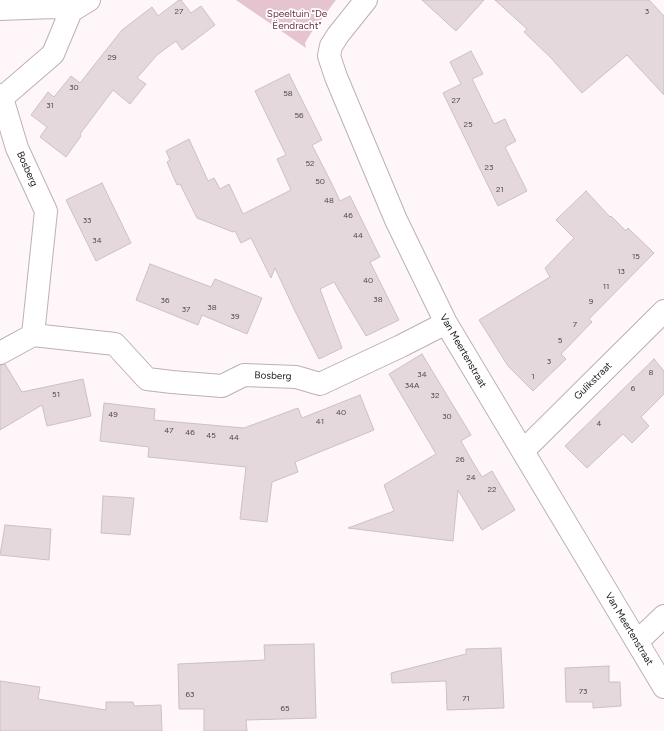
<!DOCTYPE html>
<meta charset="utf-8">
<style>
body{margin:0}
canvas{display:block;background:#fef6f8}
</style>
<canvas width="664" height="731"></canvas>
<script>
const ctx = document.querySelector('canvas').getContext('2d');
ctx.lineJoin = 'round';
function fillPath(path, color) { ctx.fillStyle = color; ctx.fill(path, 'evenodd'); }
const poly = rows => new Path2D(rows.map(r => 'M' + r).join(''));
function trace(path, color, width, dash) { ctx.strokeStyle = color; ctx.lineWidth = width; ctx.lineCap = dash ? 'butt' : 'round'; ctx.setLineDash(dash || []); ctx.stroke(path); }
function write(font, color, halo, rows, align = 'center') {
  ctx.font = font + ' Figtree,sans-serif'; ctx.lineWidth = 3.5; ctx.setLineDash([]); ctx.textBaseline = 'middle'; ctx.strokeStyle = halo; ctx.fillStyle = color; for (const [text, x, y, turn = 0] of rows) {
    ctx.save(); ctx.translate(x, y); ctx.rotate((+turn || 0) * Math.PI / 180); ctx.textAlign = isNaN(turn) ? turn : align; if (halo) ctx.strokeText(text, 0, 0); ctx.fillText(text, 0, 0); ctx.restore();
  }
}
const green = poly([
 [236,0,336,0,311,33,305,43,306,48]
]);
const building = poly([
 [179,0,181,0,191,13,201,6,215,25,182,50,176,41,157,55,137,78,146,84,130,104,113,90,80,134,81,136,66,157,40,137,47,127,31,115,48,92,54,97,71,76,80,83,122,30,152,7,158,16,179,0],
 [422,0,484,0,456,31,422,0],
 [495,0,649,0,664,16,664,95,627,55,582,93,551,58,524,32,527,29,495,0],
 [471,51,483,74,472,79,494,124,505,119,510,130,516,141,505,147,527,191,498,206,443,93,461,84,450,62,471,51],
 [289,74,322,140,312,145,331,182,340,201,350,196,380,257,370,262,399,320,366,336,334,282,320,289,342,348,319,359,294,309,275,268,271,278,251,238,241,243,235,231,233,232,197,218,180,184,177,185,167,162,170,160,166,151,189,139,208,181,214,178,220,189,229,184,243,214,291,190,277,159,286,155,255,91,289,74],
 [102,183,131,243,96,261,66,200,102,183],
 [586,191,610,217,611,216,626,231,628,228,654,253,589,319,592,322,561,354,566,359,533,391,508,366,479,320,550,277,545,268,574,238,556,220,586,191],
 [150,264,211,287,215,279,262,298,247,334,202,315,198,325,136,300,150,264],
 [422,354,471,435,461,441,471,459,482,477,492,471,515,510,482,530,458,490,453,541,348,528,394,511,384,485,436,454,389,374,422,354],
 [654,359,664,371,664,394,641,417,649,426,632,443,623,434,587,468,565,446,654,359],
 [5,364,22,392,83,379,91,416,47,426,42,405,0,430,0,365,5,364],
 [360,395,374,430,295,462,298,472,272,482,267,522,240,519,246,467,148,457,149,447,100,441,104,403,155,409,154,420,244,428,298,408,302,418,360,395],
 [103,496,134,498,130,535,101,533,103,496],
 [5,525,51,529,49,560,0,555,5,525],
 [314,644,316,718,246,720,247,731,204,731,204,709,179,709,178,664,265,660,264,645,314,644],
 [501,648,504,708,447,710,446,681,392,683,391,673,466,654,466,649,501,648],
 [609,666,609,682,620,682,621,706,593,708,593,702,566,702,565,668,609,666],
 [0,681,40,687,38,699,106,710,106,702,133,702,134,706,161,705,162,731,0,731,0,681]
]);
const minor = poly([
 [366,0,338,35,331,46,329,56,336,77,396,220,446,323,664,687],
 [0,9,54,7,71,11],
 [0,95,2,98,17,148,46,211,33,335],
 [2,98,53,54,71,11,89,0],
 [0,353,33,335,115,344,147,379,172,382,222,386,244,375,296,377,320,384,401,346,446,323],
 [523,451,664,311],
 [637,642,664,616]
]);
const numberNames = [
 ["27",179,12],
 ["3",647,12],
 ["29",112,58],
 ["30",74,88],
 ["58",288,94],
 ["27",456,101],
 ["31",50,106],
 ["56",299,116],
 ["25",468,125],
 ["52",310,164],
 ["23",489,168],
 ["50",320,182],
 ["21",500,190],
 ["48",329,201],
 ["46",348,216],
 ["33",87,221],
 ["44",358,236],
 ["34",97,241],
 ["15",636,257],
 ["13",621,272],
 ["40",368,281],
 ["11",606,287],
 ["38",378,300],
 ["36",165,301],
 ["9",591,302],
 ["38",212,308],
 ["37",186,310],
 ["39",235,317],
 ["7",575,325],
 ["5",560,341],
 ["3",549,362],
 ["8",651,373],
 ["34",422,375],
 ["1",533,377],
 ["34A",412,386],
 ["6",633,389],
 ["51",56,395],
 ["32",435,396],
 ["40",341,413],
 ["49",113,415],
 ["30",447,417],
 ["41",320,422],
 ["4",599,424],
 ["47",169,431],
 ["46",190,433],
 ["45",211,436],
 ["44",234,438],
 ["26",460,460],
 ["24",471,478],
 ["22",492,490],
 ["73",583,692],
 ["63",190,695],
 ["71",466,699],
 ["65",285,709]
];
const parkNames = [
 ["Speeltuin \"De",297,14],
 ["Ëendracht\"",297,26]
];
const streetNames = [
 ["Bosberg",27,169,66],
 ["Van Meertenstraat",463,351,60],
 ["Bosberg",273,376,2],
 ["Gulikstraat",593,381,-45],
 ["Van Meertenstraat",629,629,59]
];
fillPath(green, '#e5c4d0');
fillPath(building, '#e5d8dc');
trace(building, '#cdc0c5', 1);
trace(minor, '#bcb0b4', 24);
trace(minor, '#fff', 22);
write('8px', '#4e484a', null, numberNames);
write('10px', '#6b304a', '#fff', parkNames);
write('10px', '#1c1819', '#fff', streetNames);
</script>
